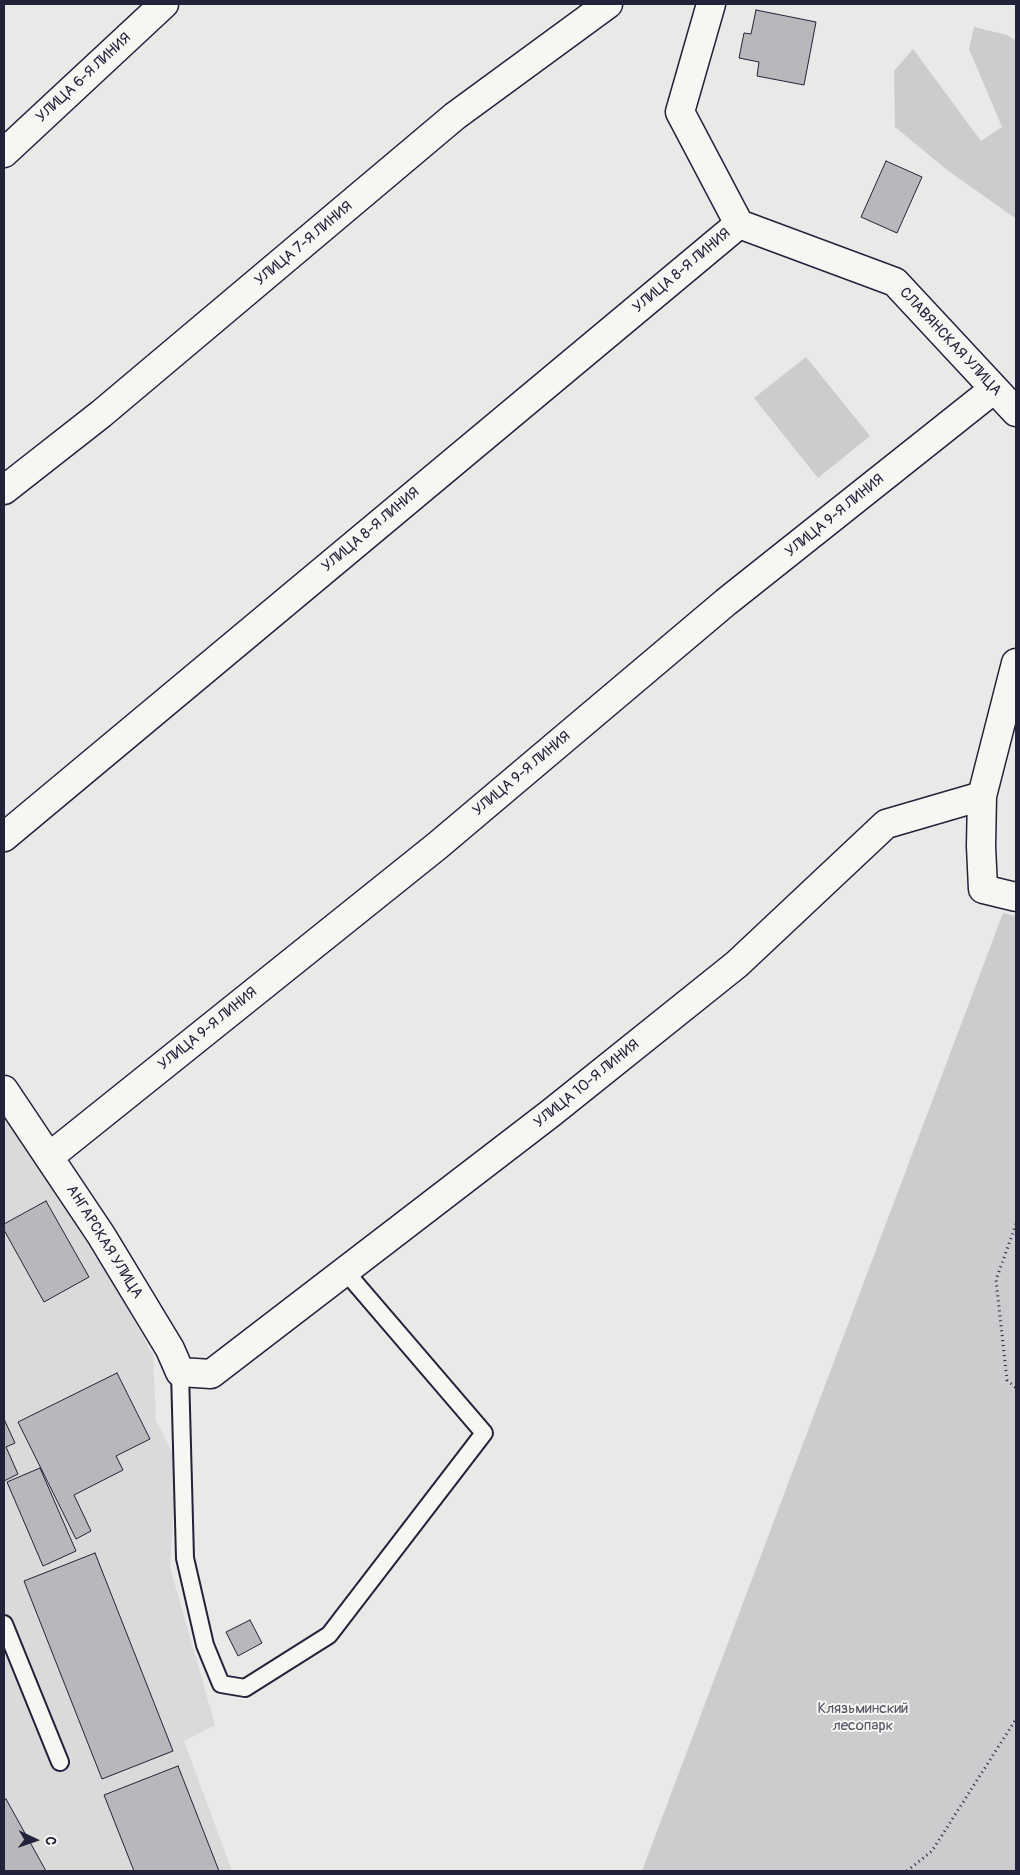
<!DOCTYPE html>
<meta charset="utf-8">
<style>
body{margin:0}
#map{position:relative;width:1020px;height:1875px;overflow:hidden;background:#e9e9e7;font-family:Pangolin,sans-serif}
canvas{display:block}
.frame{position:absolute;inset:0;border:5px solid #22223b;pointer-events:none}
.north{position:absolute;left:10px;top:1815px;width:50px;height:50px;-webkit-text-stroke:4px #f6f6f2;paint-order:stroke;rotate:93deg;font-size:14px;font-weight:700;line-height:20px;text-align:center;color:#22223b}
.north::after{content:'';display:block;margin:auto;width:18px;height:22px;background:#22223b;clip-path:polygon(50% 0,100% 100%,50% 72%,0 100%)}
</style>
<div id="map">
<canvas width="1020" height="1875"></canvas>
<div class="frame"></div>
<div class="north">С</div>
</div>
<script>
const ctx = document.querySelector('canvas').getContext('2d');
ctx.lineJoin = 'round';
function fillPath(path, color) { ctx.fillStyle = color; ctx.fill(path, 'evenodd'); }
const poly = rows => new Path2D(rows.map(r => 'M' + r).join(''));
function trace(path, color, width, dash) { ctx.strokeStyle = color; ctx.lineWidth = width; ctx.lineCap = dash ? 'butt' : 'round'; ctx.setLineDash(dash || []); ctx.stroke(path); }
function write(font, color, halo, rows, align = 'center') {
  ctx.font = font + ' Pangolin,sans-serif'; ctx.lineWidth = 4; ctx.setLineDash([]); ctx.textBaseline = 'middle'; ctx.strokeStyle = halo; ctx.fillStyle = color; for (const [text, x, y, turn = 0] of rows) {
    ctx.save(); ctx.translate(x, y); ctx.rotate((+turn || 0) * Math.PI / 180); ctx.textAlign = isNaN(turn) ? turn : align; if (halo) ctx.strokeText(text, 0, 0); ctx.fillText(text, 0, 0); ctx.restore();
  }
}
const built = poly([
 [4,1116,34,1163,82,1224,153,1355,156,1421,177,1462,170,1567,215,1725,184,1741,232,1871,4,1871]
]);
const green = poly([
 [974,27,1007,35,1016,41,1016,217,1015,218,947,170,895,127,894,71,913,49,981,141,1002,127,969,49],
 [806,357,870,436,818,478,754,398],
 [1003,913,1016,916,1016,1871,642,1871]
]);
const building = poly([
 [756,10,816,22,804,85,757,76,759,62,739,58,744,33,751,34,756,10],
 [886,161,922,177,897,233,861,217,886,161],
 [46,1201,89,1277,44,1302,4,1230,4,1224,46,1201],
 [117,1373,150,1439,116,1456,123,1470,74,1495,91,1531,76,1539,18,1422,117,1373],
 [4,1419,15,1443,6,1447,18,1474,4,1481,4,1419],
 [40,1468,76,1551,43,1566,7,1482,40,1468],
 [95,1553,173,1751,102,1779,24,1581,95,1553],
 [250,1620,262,1643,238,1656,226,1632,250,1620],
 [178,1766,219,1871,134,1871,104,1795,178,1766],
 [6,1799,46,1871,4,1871,4,1801,6,1799]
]);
const path = poly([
 [1016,1224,996,1280,1007,1380,1016,1388],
 [907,1871,932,1851,1016,1719]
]);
const service = poly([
 [180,1372,185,1558,205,1645,221,1684,245,1688,329,1635,484,1433,345,1271],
 [4,1624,60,1762]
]);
const minor = poly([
 [711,4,680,112,739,224,895,282,1016,412],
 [4,153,164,4],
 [4,490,101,414,455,116,608,4],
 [982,796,981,846,983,889,1016,897],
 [4,837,739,224],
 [4,1090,101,1235,170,1349,180,1372,211,1374,551,1113,737,964,886,824,982,796,1016,663],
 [49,1157,437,846,726,602,994,389]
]);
const streetNames = [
 ["УЛИЦА 6-Я ЛИНИЯ",84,78,-43],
 ["УЛИЦА 7-Я ЛИНИЯ",304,244,-40],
 ["УЛИЦА 8-Я ЛИНИЯ",682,271,-40],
 ["СЛАВЯНСКАЯ УЛИЦА",950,342,47],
 ["УЛИЦА 9-Я ЛИНИЯ",835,516,-39],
 ["УЛИЦА 8-Я ЛИНИЯ",371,530,-40],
 ["УЛИЦА 9-Я ЛИНИЯ",522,774,-40],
 ["УЛИЦА 9-Я ЛИНИЯ",208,1029,-39],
 ["УЛИЦА 10-Я ЛИНИЯ",587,1084,-39],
 ["АНГАРСКАЯ УЛИЦА",104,1242,58]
];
const parkNames = [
 ["Клязьминский",863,1709],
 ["лесопарк",863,1726]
];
fillPath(built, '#dadada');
fillPath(green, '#ccccce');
fillPath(building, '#b8b8bc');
trace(building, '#22223b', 1);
trace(service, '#22223b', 20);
trace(minor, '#22223b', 31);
trace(path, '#22223b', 3, [1, 4]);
trace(service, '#f6f6f2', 16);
trace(minor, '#f6f6f2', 28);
write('15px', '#22223b', '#f6f6f2', streetNames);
write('15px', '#555567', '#f6f6f2', parkNames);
</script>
